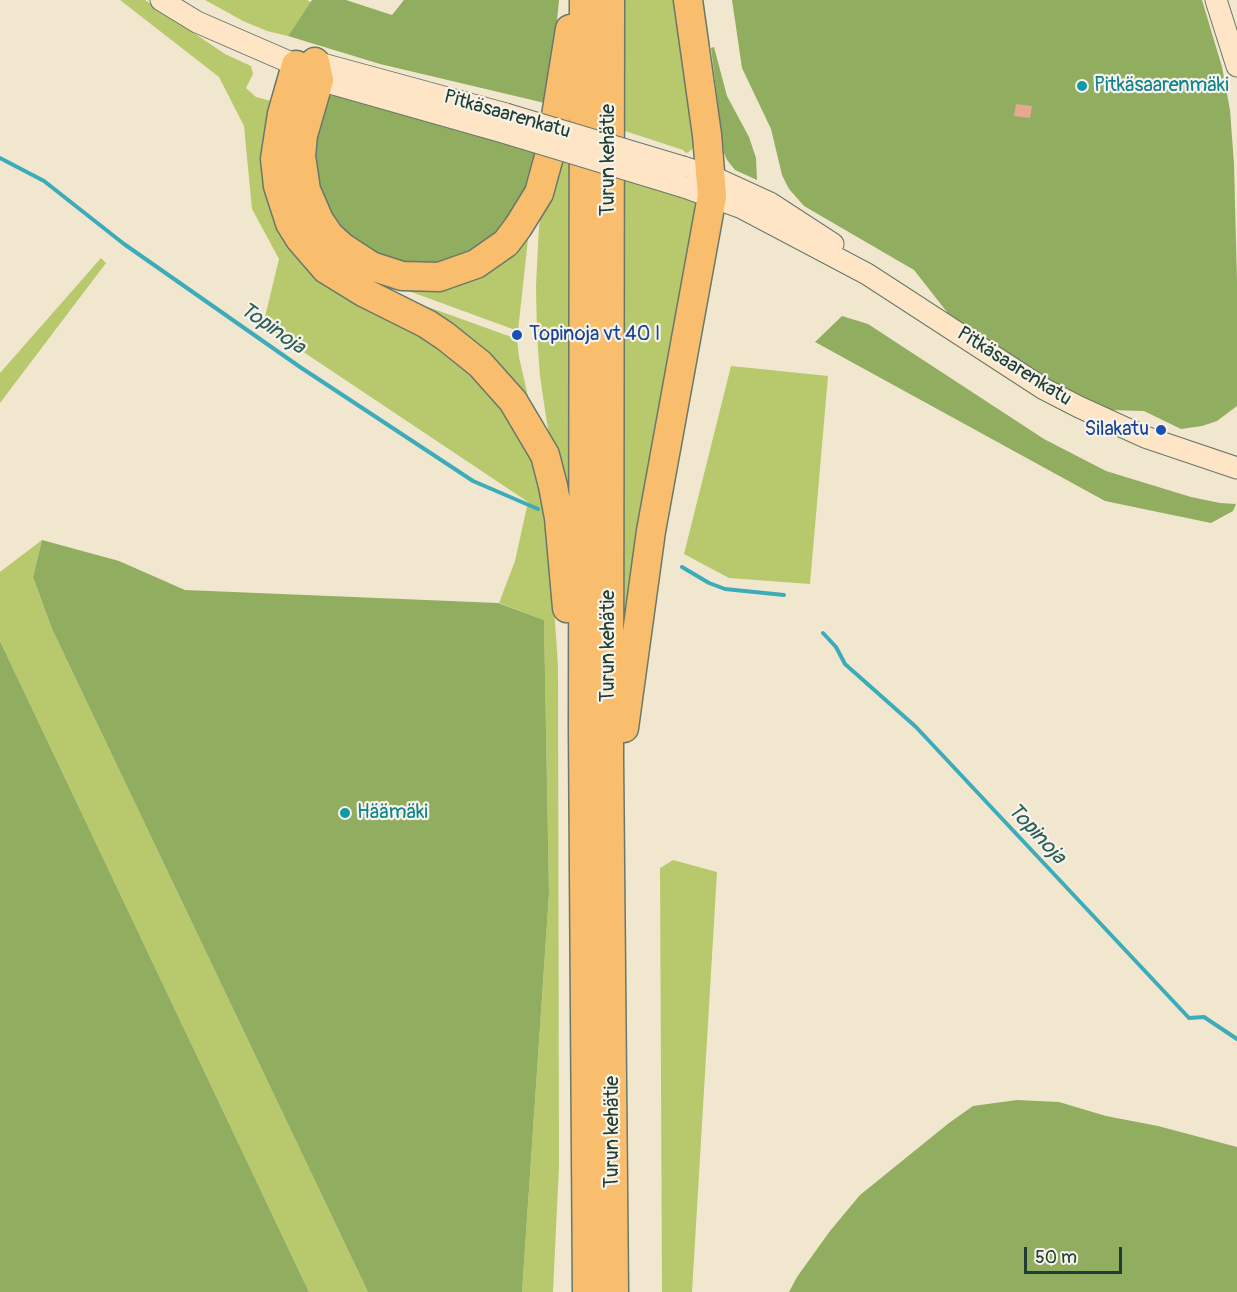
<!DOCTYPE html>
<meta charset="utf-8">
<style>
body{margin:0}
#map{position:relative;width:1237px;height:1292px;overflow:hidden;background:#f1e7ce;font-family:Pangolin,sans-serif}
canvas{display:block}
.scale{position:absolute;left:1024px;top:1247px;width:98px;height:27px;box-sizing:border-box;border:3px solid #1f3d34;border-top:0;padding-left:8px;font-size:18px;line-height:21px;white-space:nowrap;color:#1f3d34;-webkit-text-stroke:4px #f7f3e8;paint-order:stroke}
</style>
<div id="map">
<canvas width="1237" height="1292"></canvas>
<div class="scale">50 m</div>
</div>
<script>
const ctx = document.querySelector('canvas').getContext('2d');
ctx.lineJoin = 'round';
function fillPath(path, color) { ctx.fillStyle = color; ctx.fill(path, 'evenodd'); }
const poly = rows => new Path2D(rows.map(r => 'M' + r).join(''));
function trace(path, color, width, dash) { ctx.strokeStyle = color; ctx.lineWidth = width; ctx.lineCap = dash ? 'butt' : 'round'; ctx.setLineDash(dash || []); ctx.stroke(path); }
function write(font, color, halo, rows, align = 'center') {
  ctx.font = font + ' Pangolin,sans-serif'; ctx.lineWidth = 4.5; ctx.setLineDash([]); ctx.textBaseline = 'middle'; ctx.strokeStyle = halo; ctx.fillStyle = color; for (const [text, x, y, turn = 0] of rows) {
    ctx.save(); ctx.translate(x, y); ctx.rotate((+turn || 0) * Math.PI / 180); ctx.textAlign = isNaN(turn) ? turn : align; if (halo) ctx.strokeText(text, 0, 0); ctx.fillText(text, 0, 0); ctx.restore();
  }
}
const green = poly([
 [120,0,145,0,225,54,251,66,253,74,246,88,256,97,275,102,271,200,485,383,530,448,548,517,558,666,559,1166,553,1292,522,1292,549,894,544,620,499,603,515,561,528,502,263,325,279,259,252,209,244,126,219,77],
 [205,0,307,0,311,2,288,36,267,31,243,21],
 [621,0,681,0,697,140,692,149,689,152,686,153,683,150,619,129],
 [554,155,569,159,572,555,546,417,540,376,537,336,536,286,539,226],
 [623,176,704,201,624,680,624,499],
 [530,221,518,331,395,286],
 [101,258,106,263,0,403,0,373],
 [406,299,517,339,519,357,532,414],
 [731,366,828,376,810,584,729,578,684,554],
 [42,540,33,577,52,629,368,1292,309,1292,0,641,0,572],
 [673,860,717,872,692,1292,662,1292,660,868]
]);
const forest = poly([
 [312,0,346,0,392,15,404,0,559,0,549,104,380,64,288,36],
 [732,0,1202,0,1222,67,1230,110,1234,164,1237,282,1237,406,1217,421,1202,426,1181,429,1144,411,1109,410,1059,386,954,321,914,270,804,206,789,189,782,175,771,129,742,68],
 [714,47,727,96,749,137,756,158,757,180,735,170,727,160,724,153,711,48],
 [337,93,543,152,513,221,475,256,418,268,364,250,327,213,311,153,328,97],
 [842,316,868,324,1044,439,1106,471,1191,497,1220,503,1236,504,1233,511,1211,523,1105,501,815,342],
 [42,540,119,561,185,590,498,603,544,620,549,894,522,1292,368,1292,52,629,33,577],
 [0,641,309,1292,0,1292],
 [1017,1100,1059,1102,1106,1116,1158,1126,1237,1147,1237,1292,789,1292,797,1277,830,1231,860,1195,949,1123,973,1106]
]);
const stream = poly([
 [0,158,44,181,124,244,300,367,473,481,538,509],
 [682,567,709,583,725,589,784,595],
 [823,633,836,647,845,664,916,727,1189,1018,1204,1017,1237,1039]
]);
const building = poly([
 [1016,104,1032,106,1030,118,1014,116]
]);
const secondary = poly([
 [161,0,197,22,296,65,319,80,506,133],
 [1216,0,1237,66],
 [303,64,315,62,506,114],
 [683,167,711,176,770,203,833,244],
 [684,187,742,208,867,274,1044,389,1079,407,1145,437,1237,468]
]);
const highway = poly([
 [584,0,583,729,587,1292],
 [610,0,609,758,614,1292],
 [315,62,319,80,303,135,301,156,306,190,319,220,329,235,342,247,371,266,402,276,439,277,476,264,506,243,518,227,539,193,550,153,570,29],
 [296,65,282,114,275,159,278,186,290,223,300,239,326,269,365,293,427,324,445,336,480,364,513,401,545,455,553,486,559,518,567,608],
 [624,728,651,531,712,196,707,135,688,0]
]);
const secondaryBridge = poly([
 [506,114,683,167],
 [506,133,684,187]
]);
const markers = [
 [1082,86,6,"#0f9aa8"],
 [517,335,6,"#1a4fb4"],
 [1161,430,6,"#1a4fb4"],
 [345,813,6,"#0f9aa8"]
];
const cultureNames = [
 ["Pitkäsaarenmäki",1094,86],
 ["Häämäki",357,813]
];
const streetNames = [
 ["Pitkäsaarenkatu",507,115,16],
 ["Turun kehätie",609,160,-90],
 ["Pitkäsaarenkatu",1014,367,32],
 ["Turun kehätie",609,646,-90],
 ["Turun kehätie",613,1132,-90]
];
const transitNames = [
 ["Topinoja vt 40 I",529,335],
 ["Silakatu",1149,430,"right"]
];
const waterNames = [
 ["Topinoja",272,329,35],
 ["Topinoja",1036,834,47]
];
fillPath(green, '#b7c96c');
fillPath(forest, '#91ad60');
trace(stream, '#3dacba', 4);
fillPath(building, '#e6a891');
trace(secondary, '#68786a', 23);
trace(highway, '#68786a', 31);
trace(secondary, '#fde5c5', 21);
trace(highway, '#f9be6d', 28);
trace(secondaryBridge, '#68786a', 23, []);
trace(secondaryBridge, '#fde5c5', 21);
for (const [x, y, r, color] of markers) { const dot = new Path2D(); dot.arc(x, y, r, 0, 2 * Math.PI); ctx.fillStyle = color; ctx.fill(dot); trace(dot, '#f7f3e8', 2); }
write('20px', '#0d838f', '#f7f3e8', cultureNames, 'left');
write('20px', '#1f3d34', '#f7f3e8', streetNames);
write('20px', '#164399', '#f7f3e8', transitNames, 'left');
write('italic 21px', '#285e5c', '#f7f3e8', waterNames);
</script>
